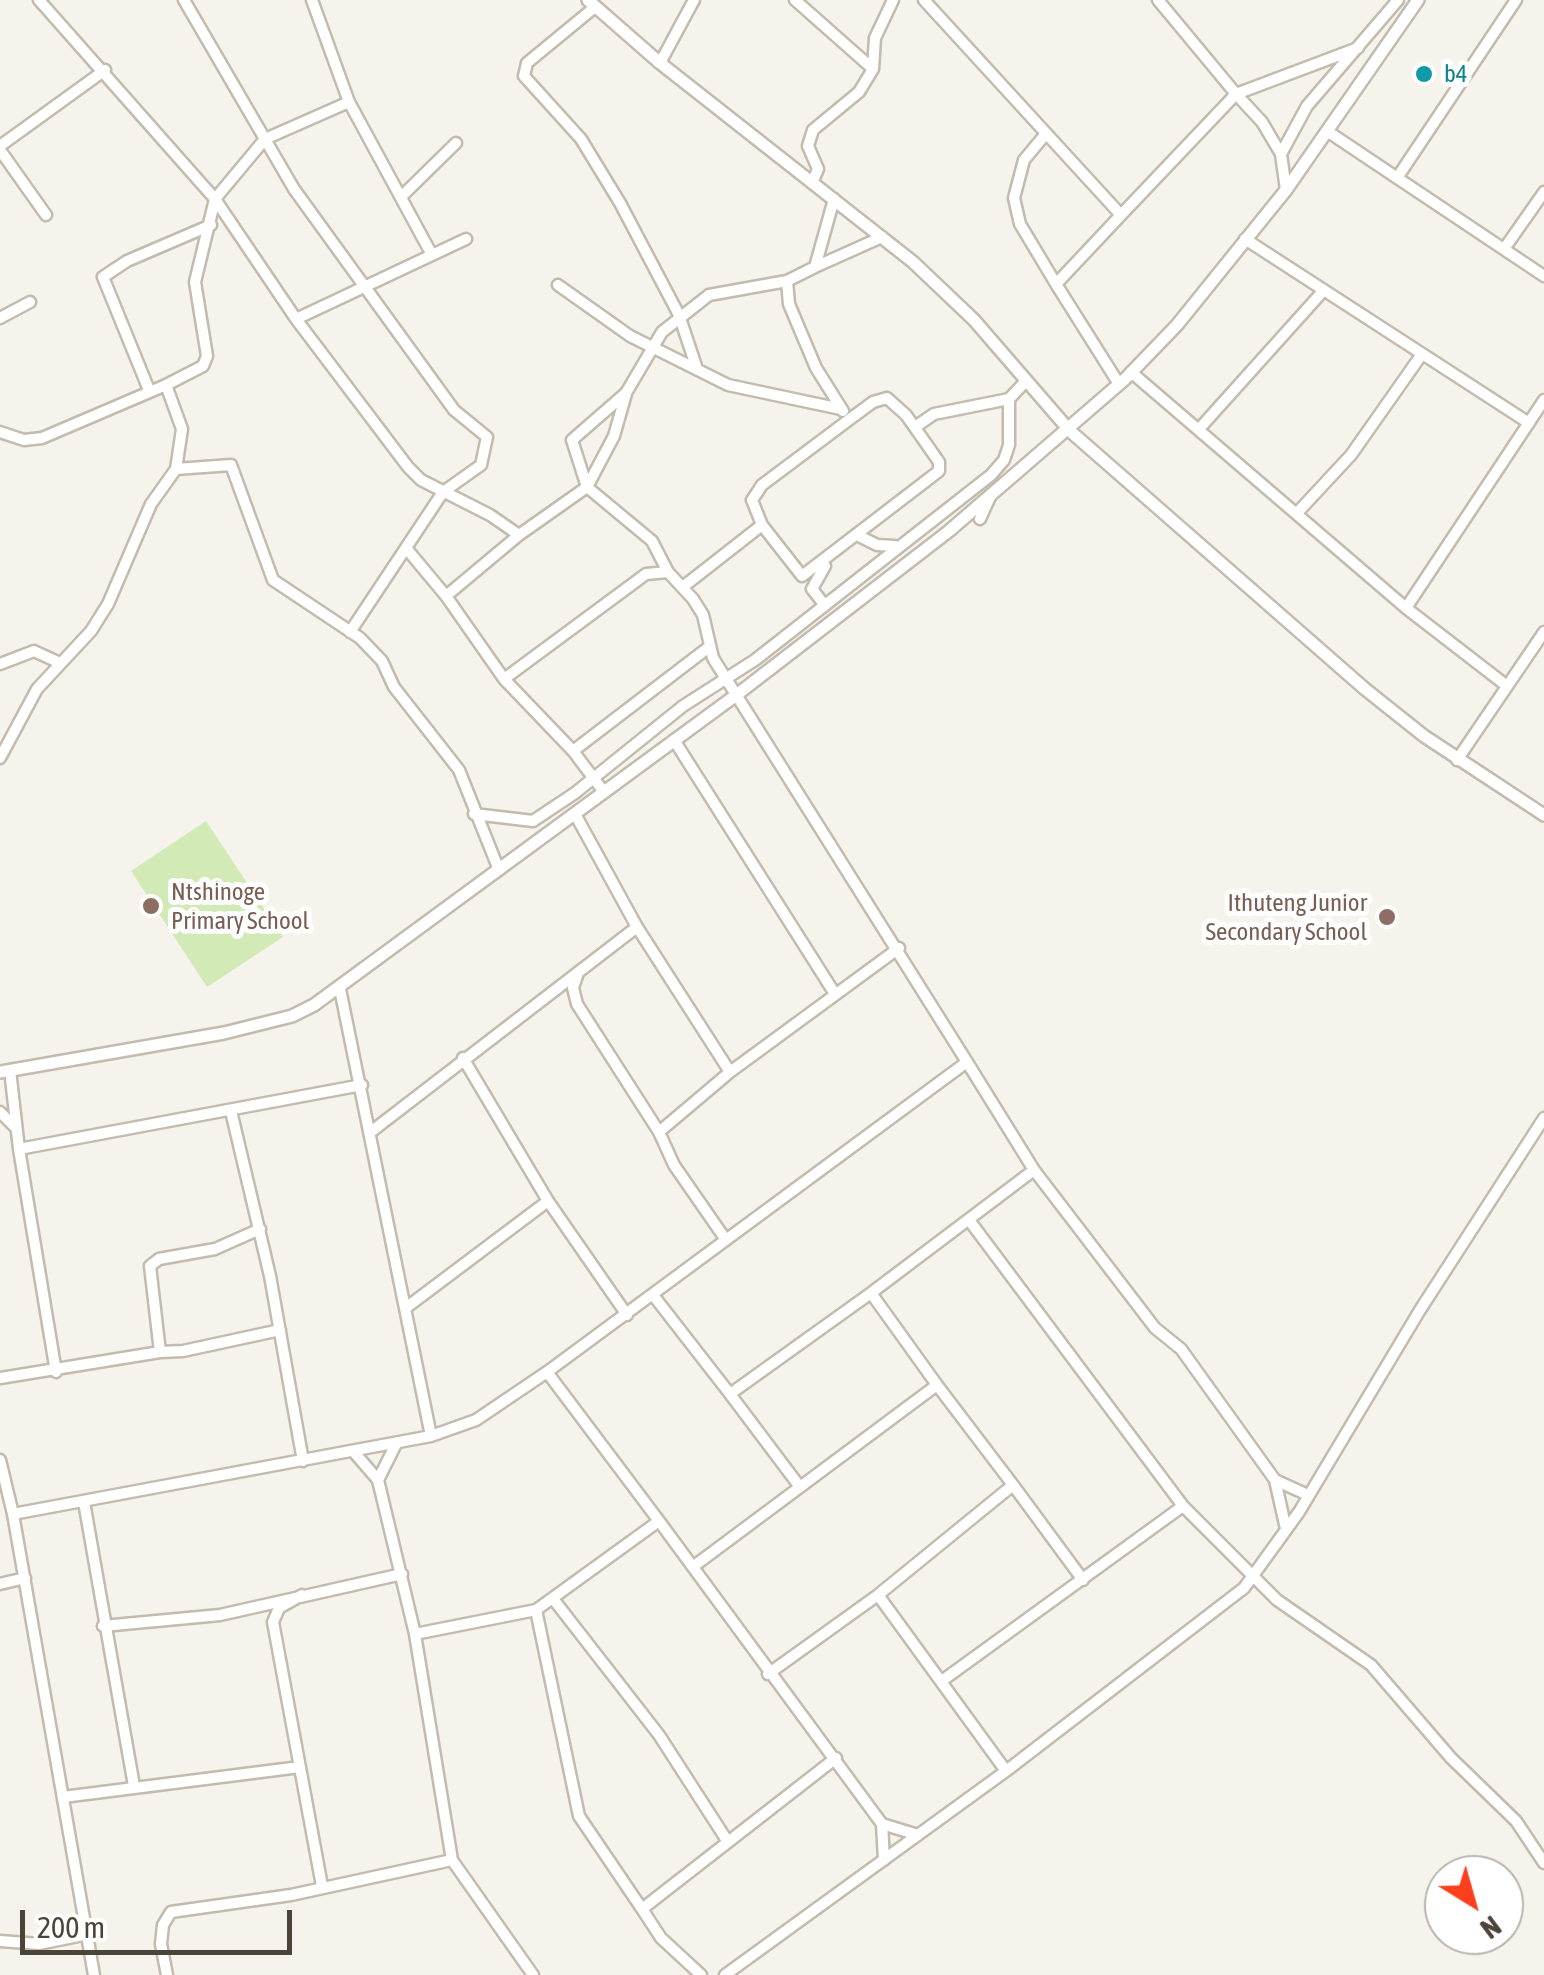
<!DOCTYPE html>
<style>
body{margin:0}
#map{position:relative;width:1544px;height:1975px;overflow:hidden;background:#f6f3ec;font-family:"Asap Condensed",sans-serif}
canvas{display:block}
.north{position:absolute;left:1424px;top:1855px;width:100px;height:100px;box-sizing:border-box;background:#fff;border:2px solid #b7b4b0;border-radius:50%;rotate:143deg;font-size:28px;font-weight:700;line-height:40px;text-align:center;color:#4b4439}
.north::after{content:'';display:block;margin:auto;width:35px;height:45px;background:#fc3f1d;clip-path:polygon(50% 0,100% 100%,50% 72%,0 100%)}
.scale{position:absolute;left:20px;top:1910px;width:272px;height:45px;box-sizing:border-box;border:5px solid #4b4439;border-top:0;padding-left:12px;font-size:30px;line-height:35px;white-space:nowrap;color:#4b4439;-webkit-text-stroke:8px #fff;paint-order:stroke}
</style>
<div id="map">
<canvas width="1544" height="1975"></canvas>
<div class="north">N</div>
<div class="scale">200 m</div>
</div>
<script>
const ctx = document.querySelector('canvas').getContext('2d');
ctx.lineJoin = 'round';
function fillPath(path, color) { ctx.fillStyle = color; ctx.fill(path, 'evenodd'); }
const poly = rows => new Path2D(rows.map(r => 'M' + r).join(''));
function trace(path, color, width, dash) { ctx.strokeStyle = color; ctx.lineWidth = width; ctx.lineCap = dash ? 'butt' : 'round'; ctx.setLineDash(dash || []); ctx.stroke(path); }
function write(font, color, halo, rows, align = 'center') {
  ctx.font = font + ' "Asap Condensed",sans-serif'; ctx.lineWidth = 10; ctx.setLineDash([]); ctx.textBaseline = 'middle'; ctx.strokeStyle = halo; ctx.fillStyle = color; for (const [text, x, y, turn = 0] of rows) {
    ctx.save(); ctx.translate(x, y); ctx.rotate((+turn || 0) * Math.PI / 180); ctx.textAlign = isNaN(turn) ? turn : align; if (halo) ctx.strokeText(text, 0, 0); ctx.fillText(text, 0, 0); ctx.restore();
  }
}
const green = poly([
 [206,821,283,937,207,987,131,871]
]);
const minor = poly([
 [184,0,294,189,454,410,487,437,481,465,443,492,350,632],
 [795,0,873,69,859,92,813,130,808,146,818,169,812,183],
 [924,0,1121,215,1056,284,1119,384],
 [1158,0,1236,94,1358,48],
 [595,7,527,63,524,76,581,139,620,203,679,315,696,366],
 [660,63,694,0],
 [873,69,875,38,893,0],
 [349,102,265,139,215,199,296,319,408,467,421,480,490,515,519,535,587,487,572,440,626,393,662,332,709,295,787,281,815,267,834,199],
 [1327,131,1544,276],
 [1044,136,1024,160,1014,198,1020,224,1056,284],
 [0,146,105,70],
 [0,150,46,215],
 [1281,154,1307,106,1398,0],
 [1397,178,1516,0],
 [402,196,456,143],
 [1121,215,1236,94,1262,122,1281,154,1286,190],
 [1245,239,1529,423],
 [1504,249,1544,192],
 [432,255,466,239],
 [815,267,882,237],
 [787,281,789,304,816,368,843,411],
 [558,285,630,336,728,385,841,409],
 [0,318,30,302],
 [296,319,432,255,349,102,312,0],
 [1131,372,1406,608,1507,686],
 [149,390,103,277,127,261,211,225],
 [626,394,614,436,587,487,652,541,668,572],
 [887,398,906,415,939,462,939,471,802,576,762,525,752,500,762,485,850,419,873,402,887,398],
 [915,427,934,414,1009,399,1026,381],
 [1200,428,1324,290],
 [0,432,24,440,42,438,166,385,203,366,207,356,195,282,215,199,39,0],
 [176,469,231,465,273,580,360,638,382,661,394,687,459,770,499,870],
 [1297,513,1351,455,1422,354],
 [980,519,990,497],
 [857,535,877,545,895,546],
 [406,548,446,596,504,679,573,751],
 [684,586,762,525],
 [446,596,519,535],
 [823,603,812,589,825,566],
 [1406,608,1544,400],
 [0,664,34,651,60,663],
 [674,740,835,994],
 [0,758,37,689,91,631,108,604,151,504,176,469,182,429,166,385],
 [1457,760,1544,632],
 [604,792,573,751,709,647],
 [474,814,533,821,575,793,683,706,755,660,991,475,1004,460,1009,445,1009,399],
 [637,927,730,1072],
 [578,973,573,988,577,1004,659,1132],
 [463,1058,548,1201,627,1315],
 [967,1062,1034,1170,1155,1328,1181,1349,1275,1480,1286,1529],
 [10,1070,19,1149,362,1085],
 [231,1111,270,1276,303,1461],
 [0,1112,16,1128],
 [372,1131,637,927,575,814],
 [19,1149,56,1372],
 [969,1220,1183,1506],
 [260,1229,215,1249,159,1259,150,1266,160,1352,183,1351,280,1330],
 [726,1240,674,1165,659,1132,730,1072,899,948],
 [653,1295,730,1394],
 [407,1307,548,1201],
 [0,1378,160,1352],
 [431,1436,476,1420,547,1372,967,1062,713,658,703,615,693,599,668,572,646,574,504,679],
 [396,1444,378,1480,415,1634,452,1860,533,1975],
 [353,1451,378,1480],
 [0,1460,13,1514,431,1436,340,989],
 [1275,1480,1308,1495],
 [1013,1485,1083,1580],
 [800,1487,730,1394,871,1293],
 [84,1502,134,1786],
 [13,1514,94,1975],
 [659,1521,882,1824,884,1860],
 [694,1566,937,1385,871,1293,1034,1170],
 [0,1584,25,1578],
 [302,1595,279,1608,273,1622,322,1886],
 [878,1595,1006,1771],
 [554,1600,659,1735,728,1842],
 [536,1610,579,1816,642,1909,836,1758],
 [103,1626,220,1615,402,1574],
 [415,1634,536,1610,659,1521,547,1372],
 [768,1674,878,1595,1013,1485,937,1385],
 [943,1680,1183,1506,1277,1600,1371,1665,1451,1758,1516,1821,1544,1863],
 [63,1797,300,1767],
 [882,1824,918,1835],
 [642,1909,661,1938,701,1975],
 [0,1941,39,1944,88,1934],
 [167,1975,161,1944,163,1925,171,1912,291,1895,452,1860],
 [725,1975,1006,1771,1244,1588,1299,1512,1420,1310,1544,1118]
]);
const tertiary = poly([
 [588,0,660,63,913,262,974,320,1070,431,1365,689,1424,736,1544,815],
 [0,1072,224,1033,292,1016,314,1005,739,693,949,531,1125,379,1177,325,1286,190,1418,0]
]);
const markers = [
 [1424,74,10,"#0f9aa8"],
 [151,906,10,"#8d6e63"],
 [1387,917,10,"#8d6e63"]
];
const cultureNames = [
 ["b4",1444,74]
];
const educationNames = [
 ["Ntshinoge",171,892],
 ["Primary School",171,921],
 ["Ithuteng Junior",1367,903,"right"],
 ["Secondary School",1367,932,"right"]
];
fillPath(green, '#d2eab5');
trace(minor, '#c2bbae', 15);
trace(tertiary, '#c2bbae', 16);
trace(minor, '#fff', 10);
trace(tertiary, '#fff', 11);
for (const [x, y, r, color] of markers) { const dot = new Path2D(); dot.arc(x, y, r, 0, 2 * Math.PI); ctx.fillStyle = color; ctx.fill(dot); trace(dot, '#fff', 4); }
write('25px', '#0d838f', '#fff', cultureNames, 'left');
write('25px', '#785e54', '#fff', educationNames, 'left');
</script>
